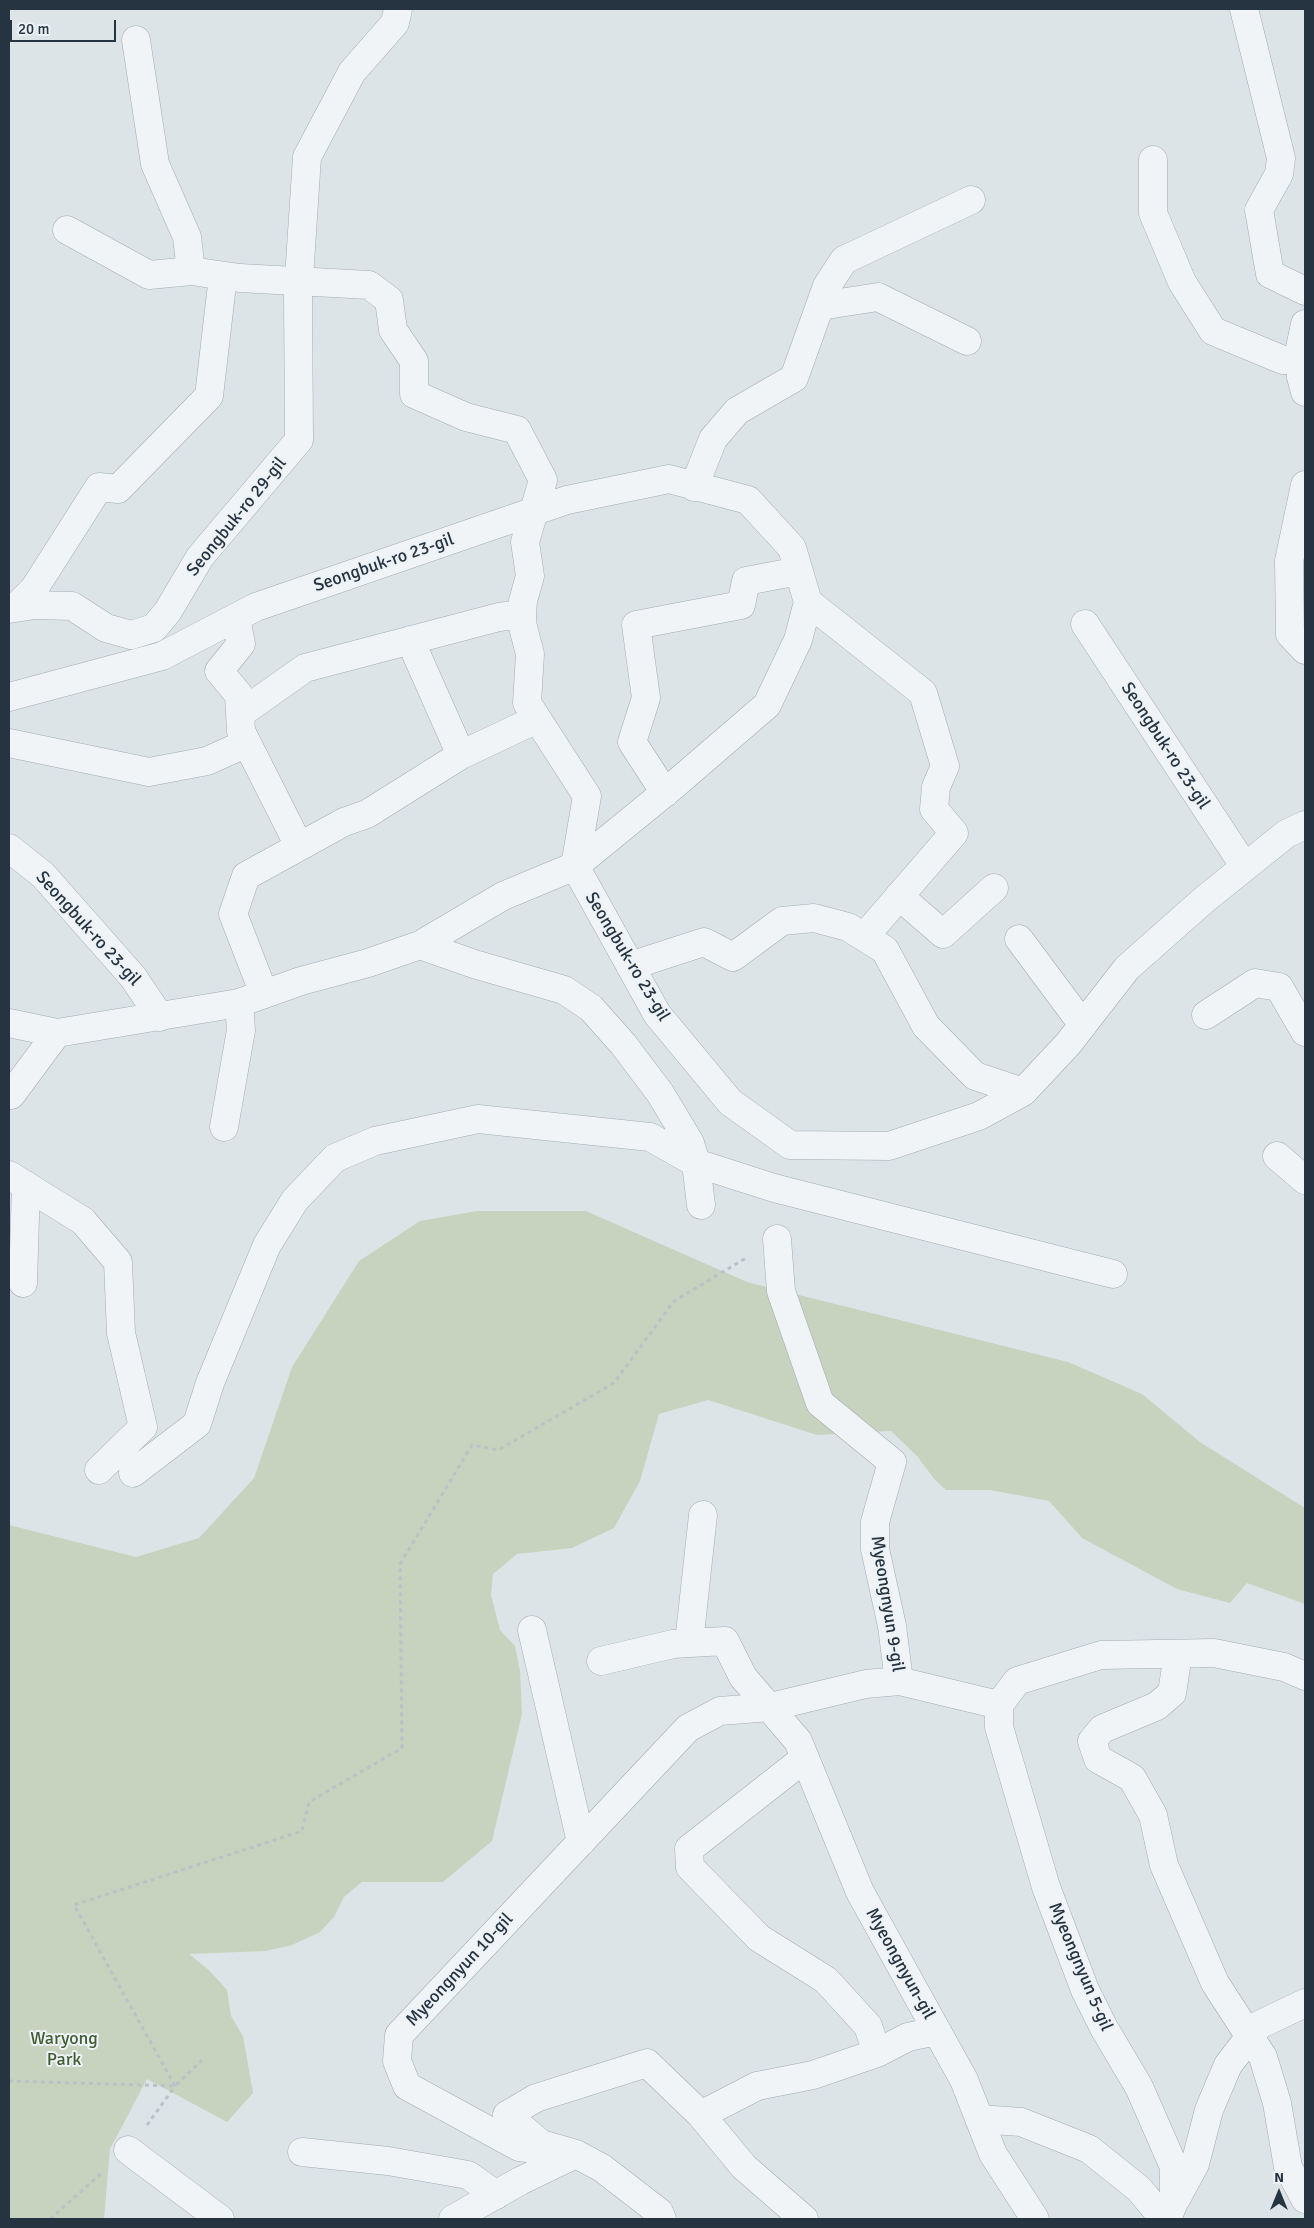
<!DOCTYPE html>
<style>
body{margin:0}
#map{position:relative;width:1314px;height:2228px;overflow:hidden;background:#dde4e8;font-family:Signika,sans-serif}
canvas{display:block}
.frame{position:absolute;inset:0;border:10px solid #253440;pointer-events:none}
.north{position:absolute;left:1254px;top:2168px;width:50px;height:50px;-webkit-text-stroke:4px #edf2f6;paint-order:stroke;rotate:0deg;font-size:14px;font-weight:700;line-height:20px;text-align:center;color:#253440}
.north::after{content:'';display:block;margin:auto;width:18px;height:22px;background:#253440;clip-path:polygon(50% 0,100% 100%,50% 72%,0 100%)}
.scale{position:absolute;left:10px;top:20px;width:106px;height:22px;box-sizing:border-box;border:2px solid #253440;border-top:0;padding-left:6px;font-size:15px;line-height:18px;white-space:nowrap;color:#253440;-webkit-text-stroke:4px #edf2f6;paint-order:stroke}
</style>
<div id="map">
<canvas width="1314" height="2228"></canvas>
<div class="frame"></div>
<div class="north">N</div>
<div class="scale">20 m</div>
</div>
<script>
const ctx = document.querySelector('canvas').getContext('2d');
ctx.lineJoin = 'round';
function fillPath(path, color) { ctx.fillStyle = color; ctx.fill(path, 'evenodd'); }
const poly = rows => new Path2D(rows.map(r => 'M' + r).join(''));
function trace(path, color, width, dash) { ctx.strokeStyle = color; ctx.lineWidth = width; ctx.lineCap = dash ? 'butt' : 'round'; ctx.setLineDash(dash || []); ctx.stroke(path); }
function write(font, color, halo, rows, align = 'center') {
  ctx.font = font + ' Signika,sans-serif'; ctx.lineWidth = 4; ctx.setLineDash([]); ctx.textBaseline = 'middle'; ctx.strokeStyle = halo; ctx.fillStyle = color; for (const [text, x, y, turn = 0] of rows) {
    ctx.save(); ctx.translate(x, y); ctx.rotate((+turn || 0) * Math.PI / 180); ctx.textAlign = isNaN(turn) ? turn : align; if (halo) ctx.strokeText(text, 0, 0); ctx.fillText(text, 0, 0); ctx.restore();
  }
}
const green = poly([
 [477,1211,586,1211,747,1282,1068,1362,1142,1394,1200,1442,1305,1508,1305,1604,1247,1583,1230,1603,1177,1589,1082,1538,1049,1501,990,1490,946,1490,935,1480,917,1456,891,1431,817,1435,708,1400,659,1414,640,1481,614,1528,572,1548,517,1554,493,1574,491,1595,500,1630,515,1646,520,1671,522,1714,492,1841,443,1882,362,1882,344,1897,334,1917,320,1932,292,1945,266,1951,189,1954,210,1971,227,1990,231,2016,243,2036,253,2093,227,2122,147,2079,110,2149,104,2219,9,2219,9,1525,136,1557,199,1538,254,1478,292,1367,359,1261,420,1221]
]);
const path = poly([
 [9,2081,175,2086,202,2060],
 [147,2125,175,2086,74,1905,302,1831,309,1802,402,1748,400,1564,472,1445,498,1450,614,1383,674,1301,746,1258],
 [50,2219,104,2171]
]);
const minor = poly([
 [1244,9,1281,158,1279,174,1259,210,1270,274,1305,291],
 [136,40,155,164,187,237,191,271],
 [1153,160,1153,213,1182,282,1213,331,1283,360,1300,360],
 [67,230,149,275,191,271,240,278,369,285,389,300,393,330,414,361,414,394,466,417,517,430,543,480,525,542,530,576,523,601,522,614,522,623,530,654,527,703,587,796,575,866,657,1014,730,1102,790,1145,889,1146,979,1116,1023,1092,1068,1044,1127,968,1205,899,1286,834,1305,825],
 [820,306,878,297,967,341],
 [1305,324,1300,348,1301,377,1305,392],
 [1305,485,1289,561,1290,634,1305,650],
 [694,487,713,439,737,411,794,378,827,286,844,260,971,200],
 [808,602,923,693,945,766,936,787,934,809,954,833,864,937],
 [15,608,34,589,99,487,118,489,209,396,223,276],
 [9,609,35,605,72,606,106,628,131,635,154,628,168,611,200,557,299,440,298,293,307,157,352,72,395,23,398,9],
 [236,618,241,644,219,671,239,695,241,731,299,846],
 [1085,624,1245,867],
 [410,640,461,755],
 [9,697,162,656,256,607,567,500,669,479,748,500,792,548,808,602,798,640,767,705,673,786,575,866,503,896,420,945,368,963,301,981,239,1003,57,1033,9,1023],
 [240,714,305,668,499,617,522,614],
 [9,743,149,772,207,761,247,743],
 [665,793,632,742,646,698,636,625,741,605,746,581,799,571],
 [9,848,43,875,133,977,160,1017],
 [899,896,943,934,994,888],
 [1019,939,1083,1025],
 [420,945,474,964,564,990,591,1008,623,1044,660,1093,690,1143,696,1163,701,1205],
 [630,966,704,942,733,957,782,921,814,918,848,927,885,950,926,1026,975,1076,1023,1092],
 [264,994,233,914,246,876,344,822,367,814,461,755,537,719],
 [1206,1015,1255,983,1279,987,1305,1032],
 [11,1095,57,1033],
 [224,1127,241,1030,239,1003],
 [1277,1156,1305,1180],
 [9,1175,83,1221,118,1262,121,1333,143,1427,99,1470],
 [777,1239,781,1291,820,1403,892,1462,875,1522,875,1549,892,1626,899,1681],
 [23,1283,26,1185],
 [133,1473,197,1424,210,1383,267,1245,295,1200,335,1158,375,1141,478,1119,650,1137,696,1163,774,1188,1113,1274],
 [532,1630,581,1842],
 [689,1643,703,1515],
 [1178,1654,1172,1693,1157,1706,1102,1729,1092,1741,1098,1759,1132,1778,1153,1815,1164,1865,1215,1983,1263,2057,1277,2103,1288,2167,1305,2199],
 [601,1661,673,1644,725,1641,743,1677,798,1741,860,1892,964,2080,993,2154,1035,2219],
 [999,1705,999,1727,1046,1887,1085,1990,1104,2028,1139,2087,1174,2167,1174,2202,1167,2219],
 [999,1705,1017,1681,1101,1655,1214,1653,1284,1667,1305,1676],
 [805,1758,689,1849,690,1867,759,1938,826,1980,868,2026,877,2053],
 [701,2115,757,2086,813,2075,877,2053,908,2037,937,2031],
 [979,2119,1021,2122,1089,2149,1139,2189,1164,2219],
 [128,2150,220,2219],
 [302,2152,388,2161,468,2175,496,2195],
 [576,2154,519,2147,407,2086,397,2061,399,2035,688,1728,720,1711,770,1707,866,1684,899,1681,999,1705],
 [1176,2199,1195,2164,1209,2110,1228,2065,1259,2025,1305,2003],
 [453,2219,520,2181,576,2154],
 [662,2219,659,2212,602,2168,576,2154,541,2144,507,2115,536,2098,647,2063,701,2115,744,2167,804,2219]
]);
const streetNames = [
 ["Seongbuk-ro 29-gil",237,517,-51],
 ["Seongbuk-ro 23-gil",384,563,-19],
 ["Seongbuk-ro 23-gil",1165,746,57],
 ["Seongbuk-ro 23-gil",88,929,48],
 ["Seongbuk-ro 23-gil",627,957,59],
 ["Myeongnyun 9-gil",887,1604,81],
 ["Myeongnyun-gil",900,1964,61],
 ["Myeongnyun 5-gil",1080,1967,67],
 ["Myeongnyun 10-gil",460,1970,-47]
];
const parkNames = [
 ["Waryong",64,2039],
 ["Park",64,2060]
];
fillPath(green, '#c7d3be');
trace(minor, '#a2acb2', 29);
trace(path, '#bbc2c7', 3, [4, 4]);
trace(minor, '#f0f4f6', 28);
write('18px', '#253440', '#edf2f6', streetNames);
write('18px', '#425d32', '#edf2f6', parkNames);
</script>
